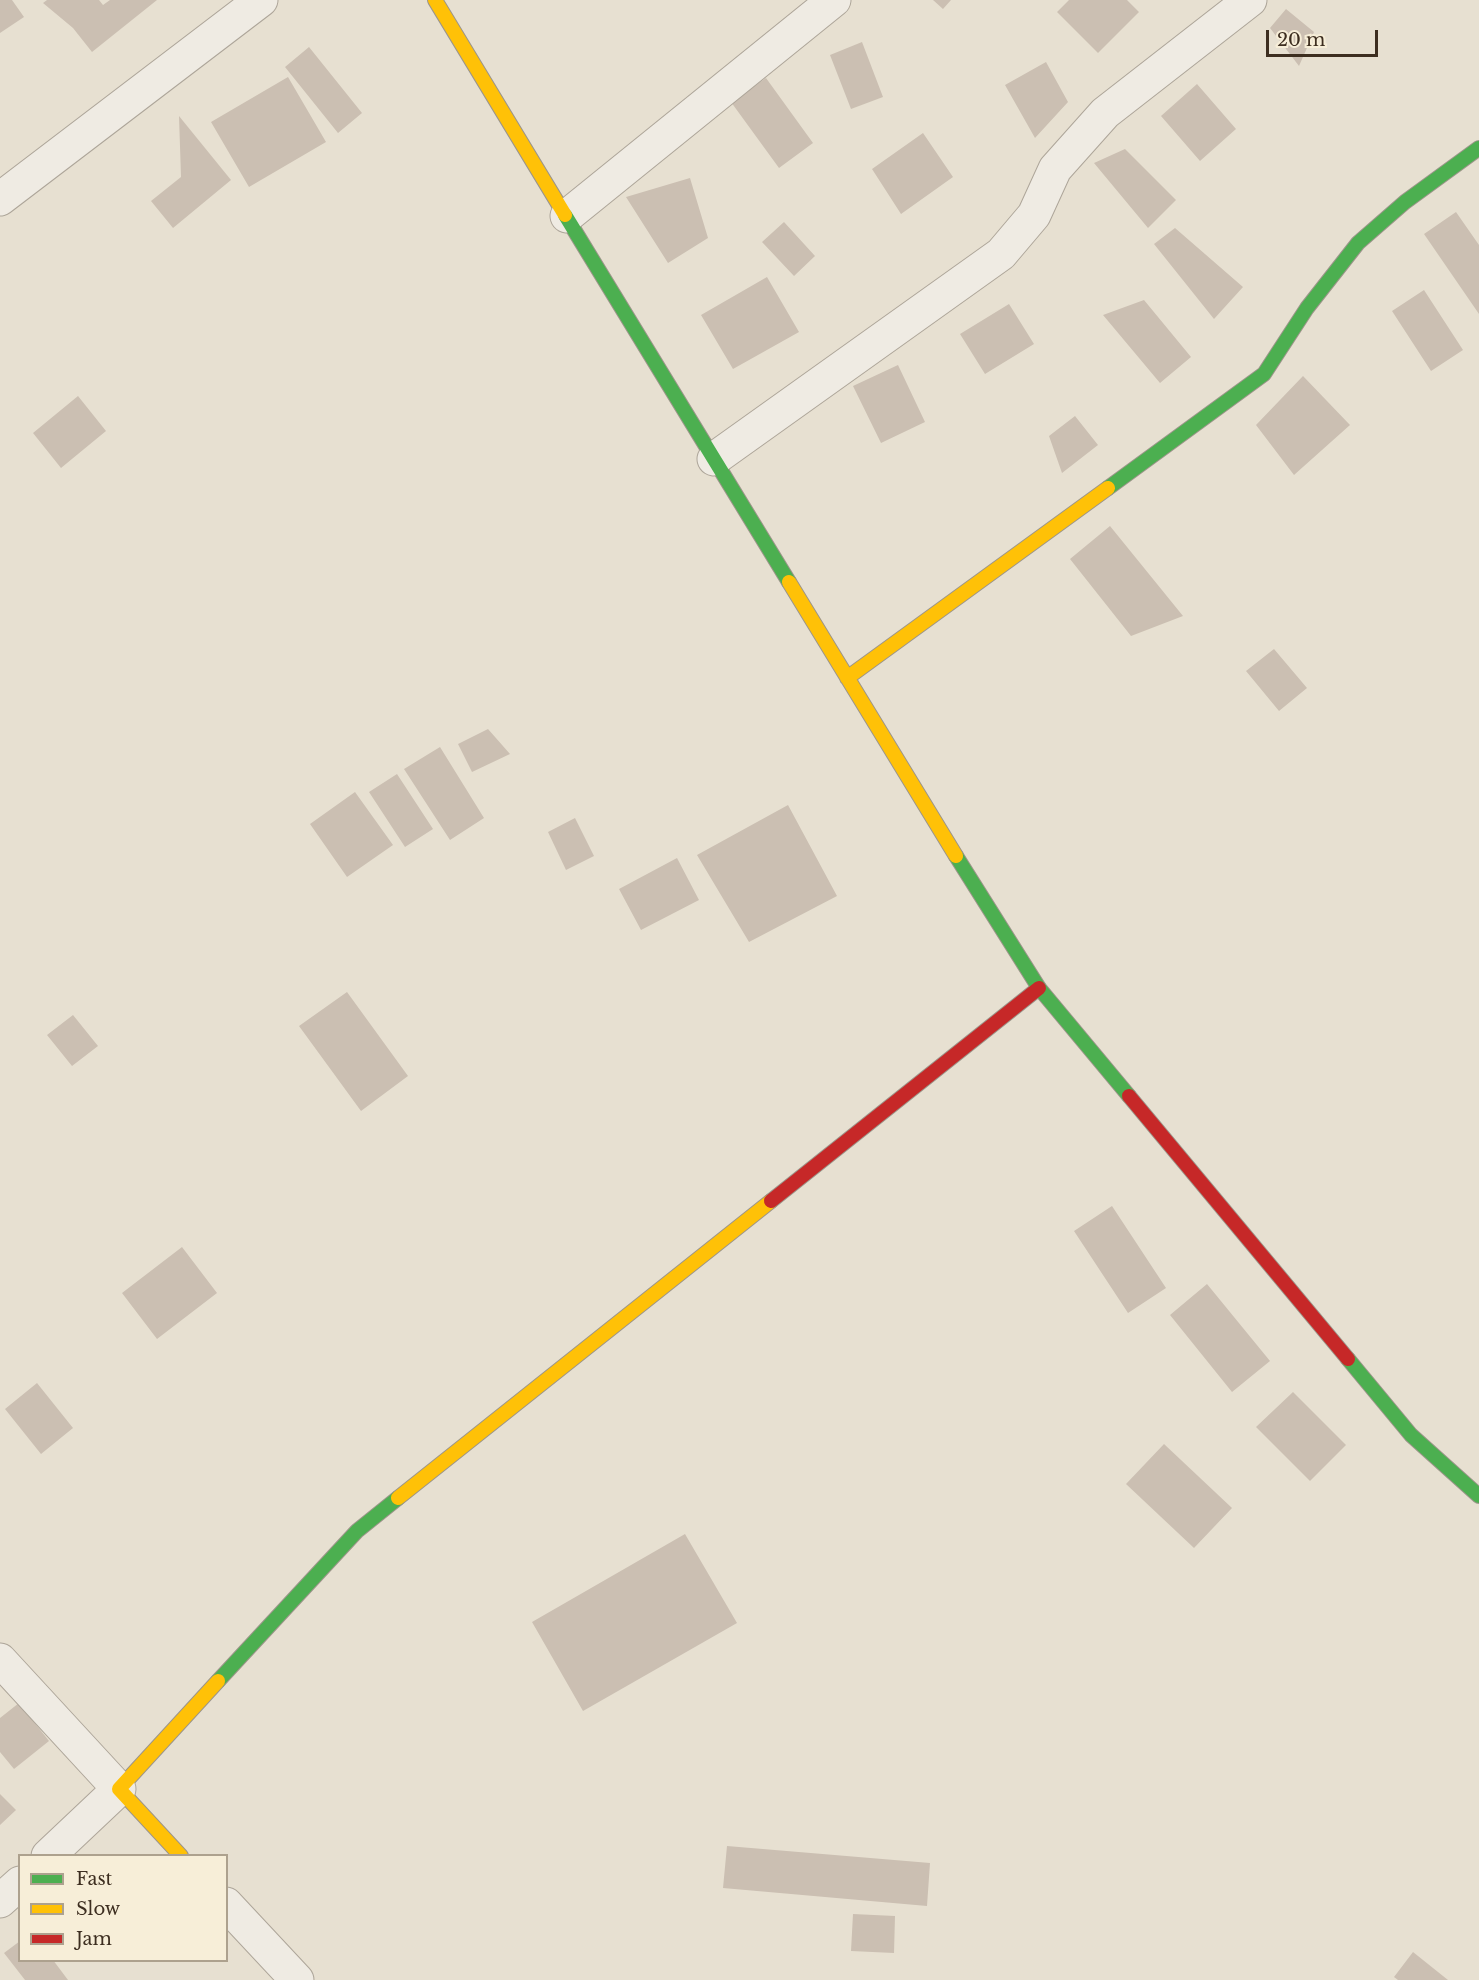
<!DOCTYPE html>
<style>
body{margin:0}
#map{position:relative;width:1479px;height:1980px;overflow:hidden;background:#e7e0d1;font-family:"Libre Baskerville",serif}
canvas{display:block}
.legend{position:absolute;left:18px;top:1854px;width:210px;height:108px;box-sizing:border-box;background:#f7eed8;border:2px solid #ada18e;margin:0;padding:8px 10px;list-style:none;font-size:18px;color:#3d2e20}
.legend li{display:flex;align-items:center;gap:12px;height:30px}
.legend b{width:30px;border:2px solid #ada18e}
.scale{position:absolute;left:1266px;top:30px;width:112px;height:27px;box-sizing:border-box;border:3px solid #3d2e20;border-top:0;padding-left:8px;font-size:18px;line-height:21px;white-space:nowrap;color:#3d2e20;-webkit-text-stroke:4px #f7eed8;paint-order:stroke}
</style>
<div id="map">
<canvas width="1479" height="1980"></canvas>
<ul class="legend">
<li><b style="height:8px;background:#4caf50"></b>Fast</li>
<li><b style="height:8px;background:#ffc107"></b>Slow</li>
<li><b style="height:8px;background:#c62828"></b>Jam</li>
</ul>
<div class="scale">20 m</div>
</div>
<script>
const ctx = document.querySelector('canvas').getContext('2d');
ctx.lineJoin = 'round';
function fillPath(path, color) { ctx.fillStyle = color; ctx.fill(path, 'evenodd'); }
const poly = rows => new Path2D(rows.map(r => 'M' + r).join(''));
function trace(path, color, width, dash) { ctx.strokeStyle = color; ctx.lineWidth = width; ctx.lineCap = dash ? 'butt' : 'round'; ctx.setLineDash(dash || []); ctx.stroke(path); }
const building = poly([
 [0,0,12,0,24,17,0,33],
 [47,0,99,0,103,5,110,0,157,0,92,52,73,28,43,3],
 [933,0,951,0,943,9],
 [1069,0,1127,0,1139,12,1098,53,1057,12],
 [1286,9,1314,32,1299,66,1270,28],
 [862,42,883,97,851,109,830,55],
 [309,47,362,113,338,133,285,67],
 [1046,62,1068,102,1035,138,1005,85],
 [288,77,326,142,249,187,211,122],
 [766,78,813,143,779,168,731,102],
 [1197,84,1236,129,1200,161,1161,116],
 [179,116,231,180,173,228,151,201,181,177],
 [923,133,953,177,901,214,872,169],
 [1125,149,1176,200,1148,228,1094,163],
 [690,178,708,238,668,263,626,197],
 [1456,212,1479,245,1479,314,1424,234],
 [784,222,815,256,794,276,762,242],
 [1175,228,1243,287,1214,319,1154,244],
 [767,277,799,332,733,369,701,315],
 [1424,290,1463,350,1431,371,1392,311],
 [1144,300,1191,357,1160,383,1103,315],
 [1009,304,1034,344,985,374,960,334],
 [898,365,925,422,881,443,853,386],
 [1303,376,1350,425,1294,475,1256,425],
 [78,396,106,431,61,468,33,433],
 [1075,416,1098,445,1062,473,1049,436],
 [1110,526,1183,616,1131,636,1070,559],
 [1274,649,1307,688,1279,711,1246,671],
 [488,729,510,754,472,772,458,744],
 [440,747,484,818,450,840,404,769],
 [397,774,433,829,405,847,369,792],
 [355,792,393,845,347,877,310,824],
 [788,805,837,896,749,942,697,855],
 [575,818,594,856,566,870,548,832],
 [677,858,699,900,641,930,619,889],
 [347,992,408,1076,361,1111,299,1026],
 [73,1015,98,1046,72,1066,47,1035],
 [1112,1206,1166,1288,1128,1313,1074,1231],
 [182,1247,217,1293,157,1339,122,1293],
 [1207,1284,1270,1361,1232,1392,1170,1315],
 [37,1383,73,1428,41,1454,5,1409],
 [1293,1392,1346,1445,1310,1481,1256,1427],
 [1164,1444,1232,1508,1194,1548,1126,1484],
 [685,1534,737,1623,583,1711,532,1622],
 [19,1703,49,1741,14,1769,0,1752,0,1718],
 [0,1794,16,1810,0,1825],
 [727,1846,930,1863,927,1906,723,1888],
 [853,1914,895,1916,894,1953,851,1951],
 [20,1941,20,1960,53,1960,68,1980,25,1980,4,1953],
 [1413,1952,1448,1980,1398,1980,1394,1977]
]);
const street = poly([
 [0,199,261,0],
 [567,216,834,0],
 [714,459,1001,254,1034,215,1055,169,1105,113,1250,0],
 [0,1660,119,1789,48,1856],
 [0,1901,20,1883],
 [226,1904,297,1980]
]);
const fast = poly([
 [565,215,789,582],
 [1108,488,1264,374,1307,308,1358,243,1405,202,1479,148],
 [956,856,1039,988,1129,1096],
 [1348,1359,1411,1435,1479,1496],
 [218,1681,357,1531,398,1498]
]);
const slow = poly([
 [435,0,565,215],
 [789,582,956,856],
 [847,678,1108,488],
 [398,1498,771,1201],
 [181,1856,119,1789,218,1681]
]);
const jam = poly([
 [1129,1096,1348,1359],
 [771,1201,1039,988]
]);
fillPath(building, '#cbbfb2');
trace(street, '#ada599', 35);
trace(fast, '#9c958a', 16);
trace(slow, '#9c958a', 16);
trace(jam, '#9c958a', 16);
trace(street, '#efebe3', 33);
trace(fast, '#4caf50', 14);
trace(slow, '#ffc107', 14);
trace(jam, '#c62828', 14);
</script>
